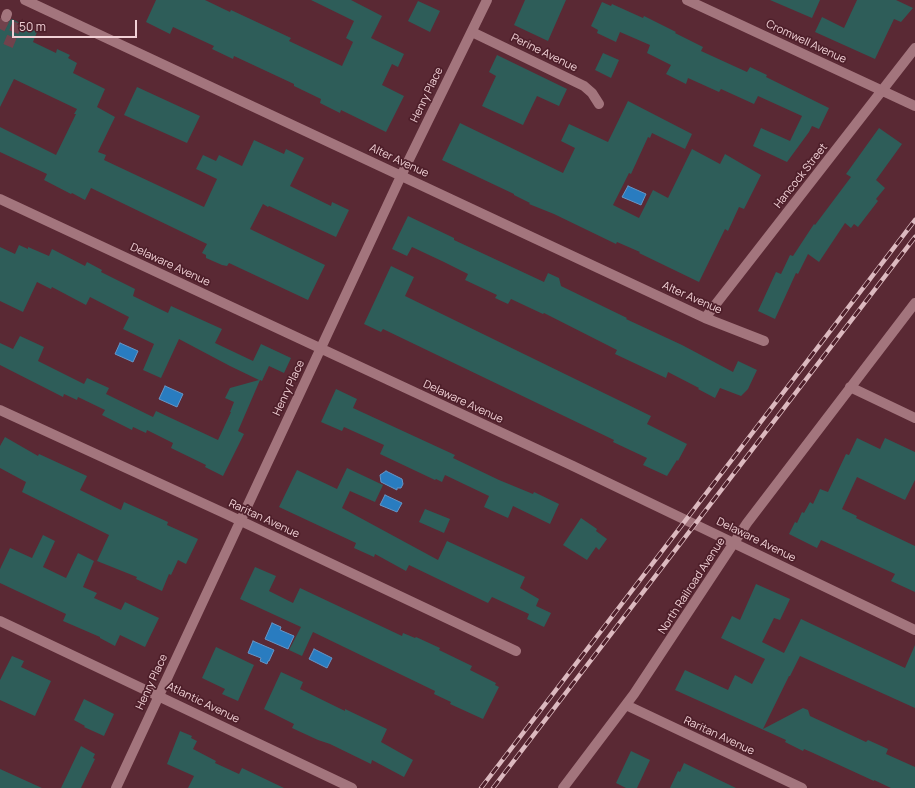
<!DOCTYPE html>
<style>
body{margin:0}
#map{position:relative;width:915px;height:788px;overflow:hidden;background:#5a2934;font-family:Manrope,sans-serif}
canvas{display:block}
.scale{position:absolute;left:12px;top:20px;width:125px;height:18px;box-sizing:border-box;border:2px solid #f1d1d6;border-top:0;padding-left:5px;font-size:12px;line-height:14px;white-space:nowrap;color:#f1d1d6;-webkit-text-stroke:3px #4e1f2a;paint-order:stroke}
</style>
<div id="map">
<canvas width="915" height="788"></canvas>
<div class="scale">50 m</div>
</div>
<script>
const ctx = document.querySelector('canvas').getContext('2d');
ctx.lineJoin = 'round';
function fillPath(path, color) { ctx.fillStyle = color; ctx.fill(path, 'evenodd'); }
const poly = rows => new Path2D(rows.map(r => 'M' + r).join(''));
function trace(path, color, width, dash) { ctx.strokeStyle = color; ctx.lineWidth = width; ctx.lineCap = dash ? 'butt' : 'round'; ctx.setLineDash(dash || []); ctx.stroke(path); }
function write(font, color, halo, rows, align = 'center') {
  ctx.font = font + ' Manrope,sans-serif'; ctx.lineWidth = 3.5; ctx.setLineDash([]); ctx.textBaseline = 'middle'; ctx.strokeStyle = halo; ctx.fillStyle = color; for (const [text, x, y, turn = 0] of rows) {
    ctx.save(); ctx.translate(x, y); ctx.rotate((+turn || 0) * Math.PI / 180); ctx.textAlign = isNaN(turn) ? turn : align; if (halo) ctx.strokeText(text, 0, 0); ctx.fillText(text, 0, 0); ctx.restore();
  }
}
const water = poly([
 [628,186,646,194,641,205,622,197,628,186],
 [120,343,138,351,133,362,115,354,120,343],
 [165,386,183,394,177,407,159,399,165,386],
 [386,471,402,479,403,484,401,488,397,488,397,490,381,482,380,475,386,471],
 [385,495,402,503,397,512,380,505,385,495],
 [272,623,281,627,280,630,294,636,288,649,265,639,272,623],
 [253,641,274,650,269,661,268,661,267,664,260,661,261,658,248,653,253,641],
 [314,649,332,658,327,668,309,659,314,649]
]);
const building = poly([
 [156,0,205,0,230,12,231,10,291,38,289,41,342,66,353,42,346,38,354,21,311,0,351,0,382,16,371,38,404,54,398,67,392,64,382,85,404,96,386,132,341,110,340,113,320,103,321,99,294,86,294,84,234,56,233,59,212,49,214,46,173,27,170,34,146,22],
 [525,0,566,0,548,41,514,25],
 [770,0,820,0,812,18],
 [857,0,896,0,913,8,901,22,894,19,875,59,815,32,822,17,844,28],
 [418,1,440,11,430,32,408,21],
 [602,2,611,6,612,4,643,18,644,16,676,32,675,33,703,47,701,51,747,72,750,67,767,75,766,77,829,108,819,129,812,126,809,132,787,162,753,146,761,128,790,141,802,116,758,96,754,104,721,89,719,92,688,78,686,84,666,74,671,65,647,53,650,45,620,32,616,42,597,33,598,30,591,26],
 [0,19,4,23,7,23,12,19,37,32,33,42,56,53,57,49,70,55,68,58,77,63,73,73,105,89,97,107,115,117,98,152,106,155,104,160,204,207,217,179,196,169,203,155,216,161,219,155,242,166,254,140,284,154,286,149,304,158,290,186,331,206,332,202,349,210,336,237,269,206,268,207,263,204,250,229,325,265,308,300,229,263,227,266,222,265,206,258,206,255,202,253,207,244,91,188,85,200,72,193,71,194,44,180,47,174,0,152,0,127,56,155,76,114,74,114,77,109,14,79,0,107],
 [603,53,619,60,611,78,595,70],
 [497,55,567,89,559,106,537,96,523,125,482,106,496,76,489,72],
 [137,87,200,116,187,143,124,115],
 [628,101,692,134,685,149,652,133,650,138,648,137,631,174,629,173,613,205,639,218,653,190,668,198,692,149,720,164,725,154,761,175,744,209,739,207,728,231,725,229,699,282,639,253,640,252,617,242,616,244,554,214,529,204,530,203,514,195,514,194,442,160,460,123,563,173,575,148,561,141,569,124,608,142],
 [879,128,902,144,876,180,885,188,876,199,878,201,858,227,854,224,851,228,845,223,819,262,808,254,798,274,796,273,775,319,758,311,776,272,781,274,790,255,793,256,814,224,815,225,851,177,846,174],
 [408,216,454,238,454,240,544,282,548,273,559,278,561,286,627,318,626,319,682,345,733,372,738,361,757,370,748,389,741,396,720,388,715,398,698,389,699,388,668,372,666,378,615,354,617,350,544,313,543,314,511,299,508,304,495,298,497,295,465,280,468,274,444,262,412,247,407,256,392,249],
 [19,245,28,249,28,247,49,256,52,249,85,266,87,262,102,270,101,272,135,289,133,296,168,313,171,306,222,329,215,343,253,361,261,344,291,358,284,373,269,366,262,381,260,380,238,431,244,434,223,476,205,467,206,465,171,448,173,443,147,430,146,433,133,427,132,430,102,415,105,410,78,397,77,400,64,394,63,397,0,365,0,343,13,349,20,336,44,347,38,361,84,384,87,378,109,388,106,394,153,417,156,411,218,440,231,412,230,412,234,402,225,398,230,388,259,380,230,366,179,339,161,378,143,370,154,344,123,329,129,317,90,297,86,305,52,287,51,289,37,282,23,312,0,301,0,247,15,254],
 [391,266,414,277,405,296,651,416,647,424,687,444,678,461,677,460,667,476,643,465,647,458,613,442,614,440,383,329,381,332,364,324],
 [336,389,357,399,353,408,455,455,453,458,499,480,533,494,534,492,559,504,550,524,513,506,508,518,484,507,489,496,445,475,442,482,436,479,435,480,380,454,384,445,344,427,342,431,321,422],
 [5,437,38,456,39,454,87,476,80,490,121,510,124,502,168,522,167,525,198,539,186,564,178,560,171,575,169,574,162,591,136,579,137,577,97,561,109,535,22,492,26,482,0,468,0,446],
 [857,438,880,449,885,438,915,452,915,480,905,500,857,477,842,509,857,516,856,518,915,546,915,592,891,581,895,574,869,562,821,540,817,548,789,534,795,522,797,523,802,512,804,513,810,502,813,504,820,489,828,492,846,454,849,455],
 [347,468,383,485,375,502,350,491,342,508,438,560,447,541,525,577,520,588,539,599,536,606,551,613,544,627,527,619,529,614,492,597,488,603,409,565,406,571,375,554,374,557,354,548,356,543,279,507,297,470,337,489],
 [425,509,450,519,444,533,419,522],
 [581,518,597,529,596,531,607,539,599,550,596,547,587,560,563,545],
 [43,535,55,541,43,567,66,578,78,553,94,561,83,587,97,593,94,598,121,610,125,602,159,618,145,647,120,635,115,646,100,638,100,637,63,621,66,614,0,583,0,569,10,548,32,558],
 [255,567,276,576,269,591,293,603,300,588,402,636,403,633,415,638,416,637,440,648,439,650,472,666,470,670,496,683,495,685,499,687,483,719,450,704,451,702,434,694,435,691,313,632,302,656,289,650,301,627,240,599],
 [756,584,790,599,780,620,774,618,762,642,784,653,801,619,905,668,915,645,915,708,800,656,790,676,789,676,763,729,803,708,808,710,810,716,866,742,868,740,888,749,886,754,915,767,915,788,891,788,874,780,874,781,811,752,804,749,803,751,785,742,786,740,675,690,685,670,728,690,735,675,752,684,765,659,721,638,732,616,740,620],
 [216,647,254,665,238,701,222,694,225,689,202,678],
 [12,656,24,661,21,667,51,681,35,716,0,700,0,680],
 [281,672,303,682,300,689,345,711,345,709,387,729,381,742,413,760,404,777,372,760,371,764,330,744,318,740,292,728,294,724,264,709],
 [84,699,114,714,104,736,84,727,85,726,74,720],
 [180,731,192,736,191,738,197,741,193,749,216,761,215,763,239,774,242,768,284,788,188,788,194,776,167,764],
 [81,746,95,754,93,758,95,759,81,788,61,788],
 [631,751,650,760,637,788,626,788,616,783],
 [684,763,736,788,670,788,678,771,680,772],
 [0,769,42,788,0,788]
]);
const minorTunnel = poly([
 [0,29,6,17],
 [8,46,18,22]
]);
const minor = poly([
 [25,0,705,318,764,341],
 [687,0,915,106],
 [6,17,7,14],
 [472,32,584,86,592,93,599,104],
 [0,199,573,466,915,630],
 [705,318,915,48],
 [850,387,915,418],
 [0,410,224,513,516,651],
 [0,621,352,788],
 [626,705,802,788],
 [116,788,401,176,487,0],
 [563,788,634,694,747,523,915,303]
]);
const rail = poly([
 [481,788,915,220],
 [493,788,915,237]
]);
const streetNames = [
 ["Cromwell Avenue",806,42,25],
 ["Perine Avenue",544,53,26],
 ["Henry Place",427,95,-64],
 ["Alter Avenue",399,161,25],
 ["Hancock Street",801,176,-52],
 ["Delaware Avenue",170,265,25],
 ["Alter Avenue",692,298,24],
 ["Henry Place",289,388,-65],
 ["Delaware Avenue",463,402,25],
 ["Raritan Avenue",264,519,25],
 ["Delaware Avenue",756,540,26],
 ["North Railroad Avenue",692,586,-57],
 ["Henry Place",152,682,-65],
 ["Atlantic Avenue",203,703,26],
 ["Raritan Avenue",719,736,25]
];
fillPath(water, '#297cc0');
trace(water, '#6596c7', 1);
fillPath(building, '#2e5d59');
trace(minorTunnel, '#71424c', 10, [10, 5]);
trace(minor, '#a3757d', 10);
trace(rail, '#dcb9bf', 4.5);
trace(rail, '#4e1f2a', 3, [9]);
write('11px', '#f1d1d6', '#4e1f2a', streetNames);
</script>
